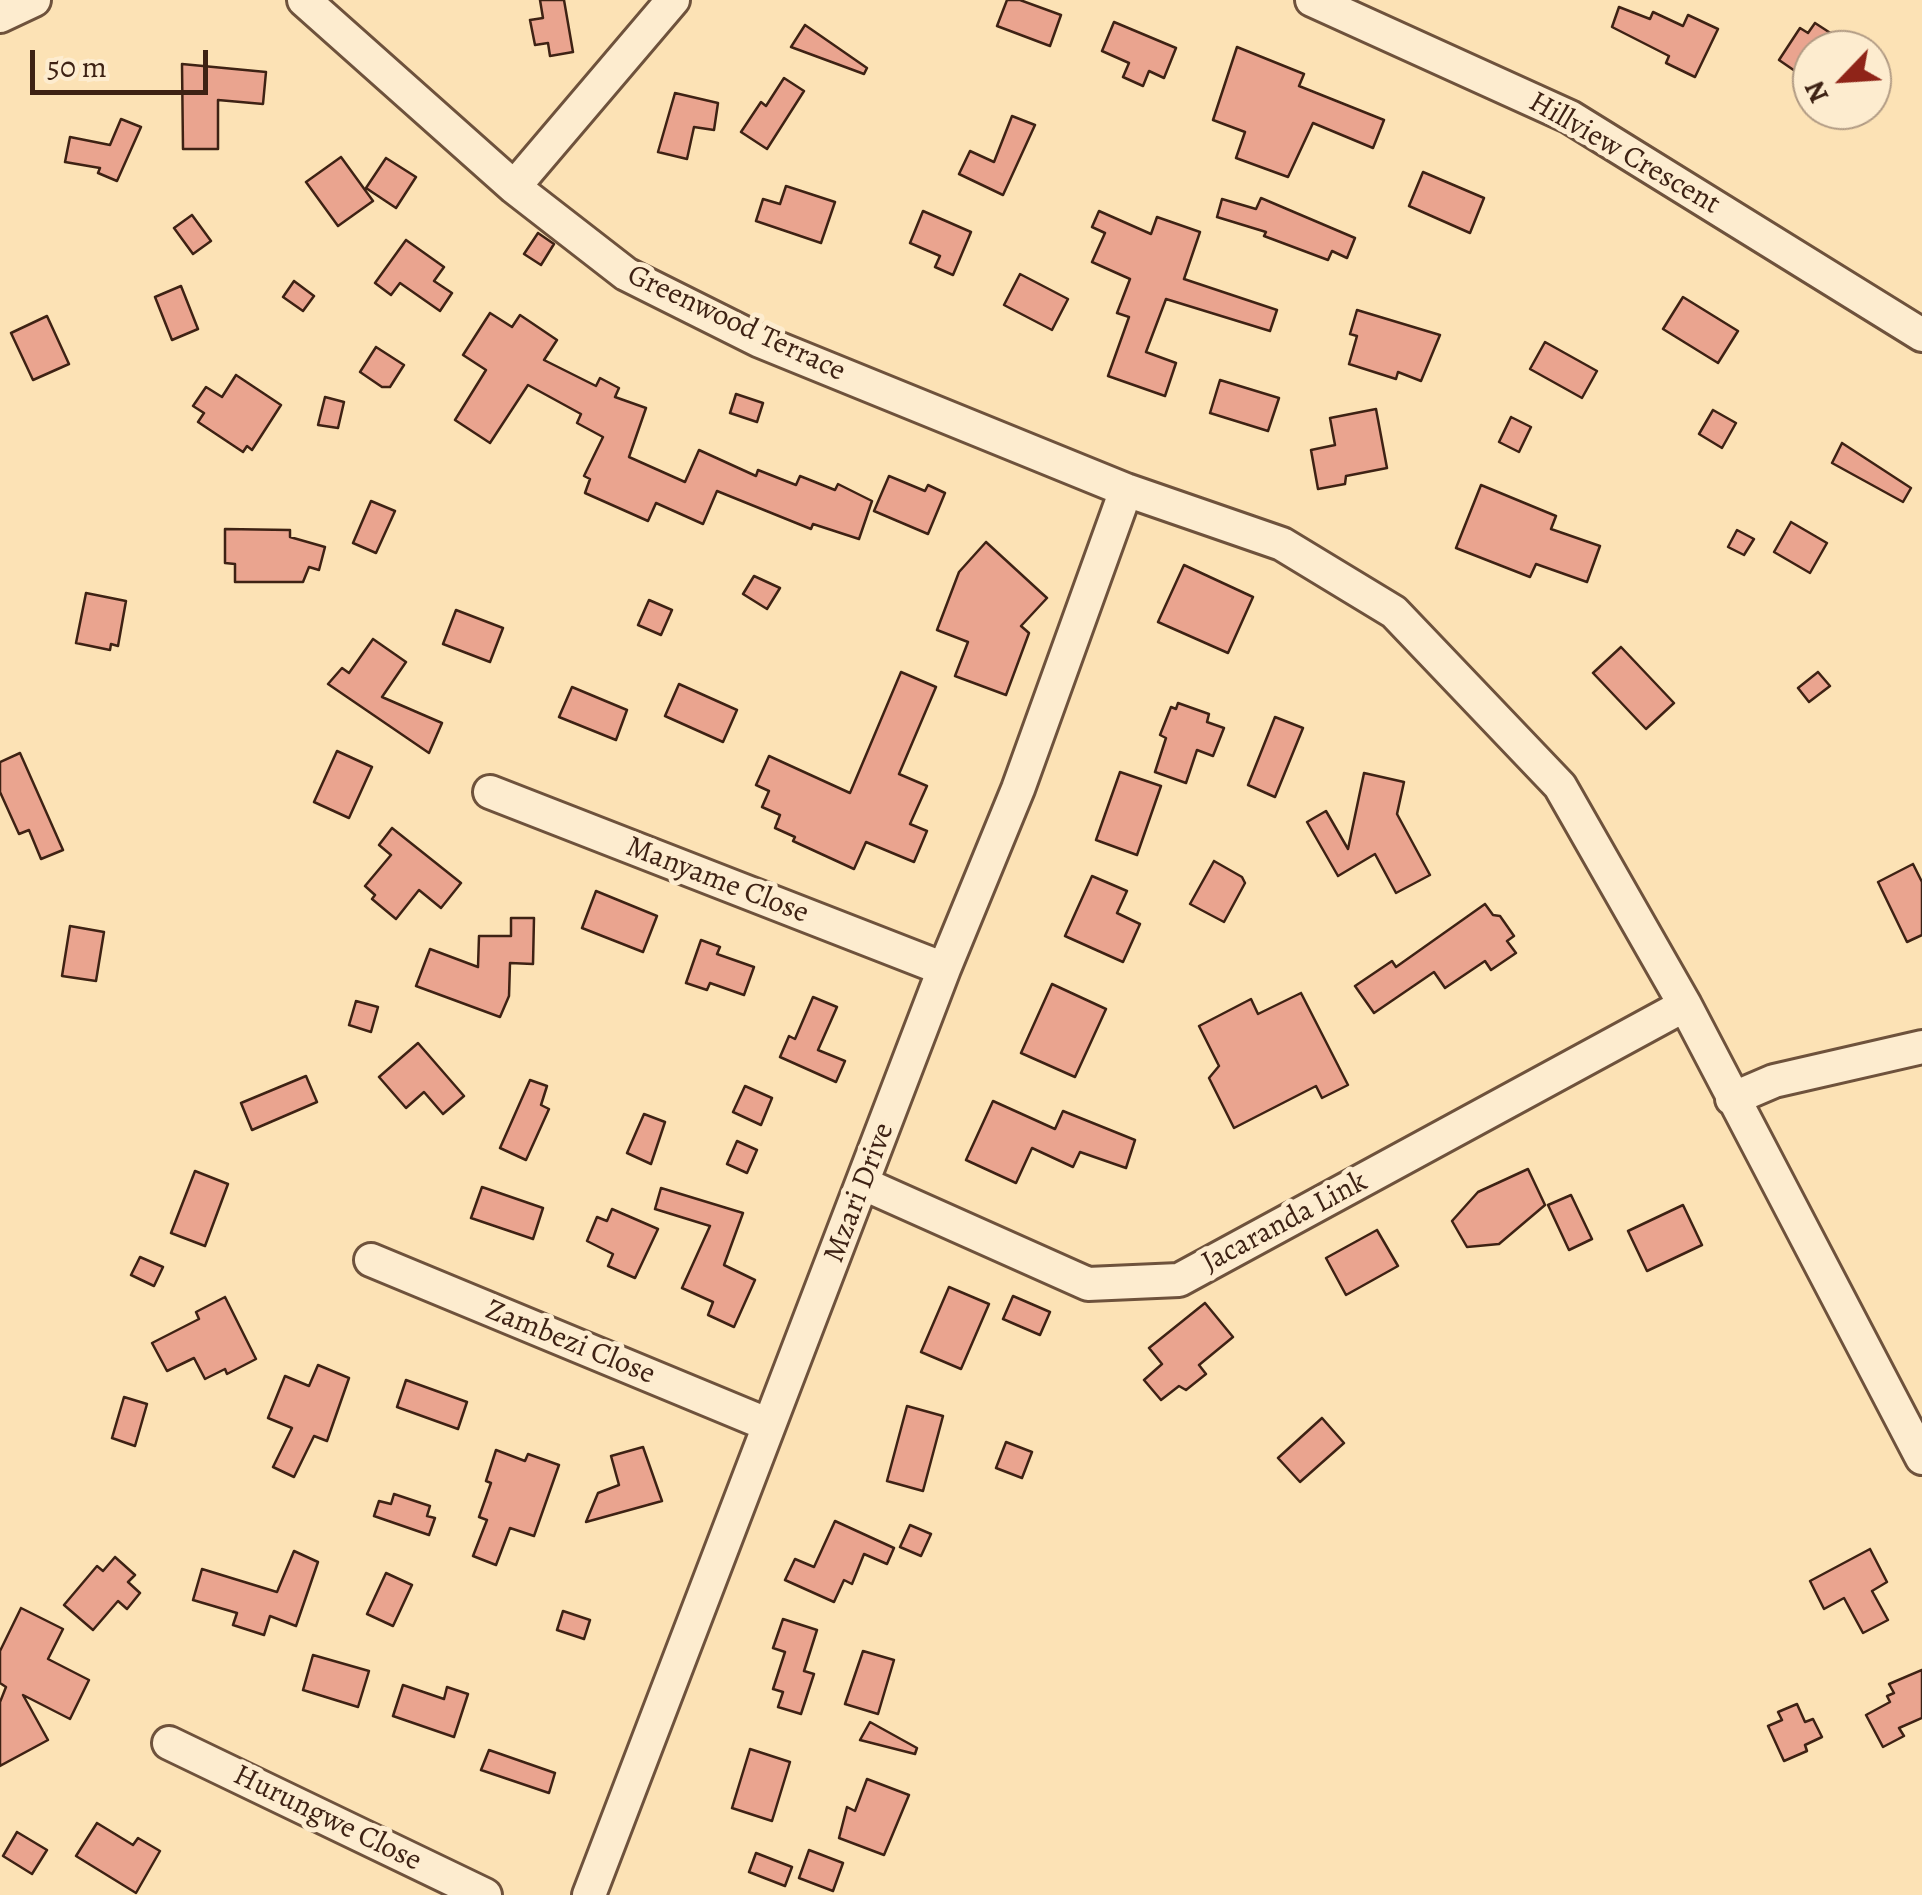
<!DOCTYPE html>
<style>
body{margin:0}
#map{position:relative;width:1922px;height:1895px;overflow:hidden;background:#fce2b5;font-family:Alegreya,serif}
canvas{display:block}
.north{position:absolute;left:1792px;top:30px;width:100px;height:100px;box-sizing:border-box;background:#fdeccf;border:2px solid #b19b84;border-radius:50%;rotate:245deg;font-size:28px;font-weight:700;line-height:40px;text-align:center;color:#3e2214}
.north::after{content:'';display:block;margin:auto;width:35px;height:45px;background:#8f2418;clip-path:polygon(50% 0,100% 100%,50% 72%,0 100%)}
.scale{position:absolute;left:30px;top:50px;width:178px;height:45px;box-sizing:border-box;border:5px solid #3e2214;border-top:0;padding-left:12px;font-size:30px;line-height:35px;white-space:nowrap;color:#3e2214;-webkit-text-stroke:8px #fdeccf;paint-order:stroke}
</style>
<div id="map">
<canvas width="1922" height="1895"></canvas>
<div class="north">N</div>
<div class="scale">50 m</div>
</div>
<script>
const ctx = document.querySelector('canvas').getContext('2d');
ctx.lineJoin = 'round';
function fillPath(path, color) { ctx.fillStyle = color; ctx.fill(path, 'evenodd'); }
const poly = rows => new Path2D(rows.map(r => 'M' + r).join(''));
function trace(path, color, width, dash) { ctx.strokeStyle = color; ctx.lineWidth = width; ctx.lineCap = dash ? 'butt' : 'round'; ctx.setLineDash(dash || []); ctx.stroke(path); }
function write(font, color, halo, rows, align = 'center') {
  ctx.font = font + ' Alegreya,serif'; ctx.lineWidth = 10; ctx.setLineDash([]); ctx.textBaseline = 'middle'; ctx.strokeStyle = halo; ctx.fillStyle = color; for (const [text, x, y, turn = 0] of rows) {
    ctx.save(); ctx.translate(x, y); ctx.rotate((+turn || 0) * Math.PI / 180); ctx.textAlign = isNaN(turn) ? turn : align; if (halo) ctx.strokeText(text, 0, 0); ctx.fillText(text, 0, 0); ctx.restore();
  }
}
const building = poly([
 [540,0,564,0,573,52,550,56,548,43,535,45,530,20,543,18,540,0],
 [1007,0,1020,0,1061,15,1050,46,997,26,1007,0],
 [1619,7,1650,19,1653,12,1683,26,1688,15,1718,29,1695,77,1666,63,1669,56,1612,27,1619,7],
 [1114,22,1176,48,1164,78,1149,71,1143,86,1123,77,1129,63,1102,51,1114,22],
 [1815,23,1835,36,1828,46,1835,50,1812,50,1812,74,1799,65,1795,71,1779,60,1800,28,1808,33,1815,23],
 [805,25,867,68,864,74,791,47,805,25],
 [1237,47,1304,74,1299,86,1384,120,1373,148,1313,123,1288,177,1236,158,1245,132,1213,120,1237,47],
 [182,64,266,72,263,104,218,100,218,149,183,149,182,64],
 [784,78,804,91,767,149,741,132,761,102,766,106,784,78],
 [675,93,718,103,714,130,694,127,687,159,658,152,675,93],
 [1012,116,1035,125,1003,195,959,174,970,151,994,162,1012,116],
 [121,119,141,127,117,181,98,173,100,168,65,162,70,137,110,145,121,119],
 [341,157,373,201,338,226,306,182,341,157],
 [386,158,416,177,396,208,366,188,386,158],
 [1423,172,1484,198,1470,233,1409,206,1423,172],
 [786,186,835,202,821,243,756,221,763,199,780,204,786,186],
 [1261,198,1355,238,1347,258,1332,251,1328,260,1264,236,1266,232,1217,217,1222,199,1256,209,1261,198],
 [923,211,971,232,953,275,935,267,940,256,910,243,923,211],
 [1099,211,1151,234,1157,217,1200,232,1184,279,1277,310,1270,331,1166,299,1146,352,1176,363,1165,396,1108,376,1129,317,1117,313,1130,279,1092,262,1105,233,1092,227,1099,211],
 [192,215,211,241,193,254,174,228,192,215],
 [538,233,554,244,541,265,524,254,538,233],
 [406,240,444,267,434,281,452,293,440,311,400,283,391,295,375,283,406,240],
 [1020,274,1068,299,1052,330,1004,305,1020,274],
 [294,281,314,296,303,311,283,297,294,281],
 [181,286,198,329,172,340,155,297,181,286],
 [1683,297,1738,331,1718,363,1663,329,1683,297],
 [1357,310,1440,335,1421,381,1398,372,1396,379,1349,364,1357,336,1350,334,1357,310],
 [490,313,512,327,520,315,557,340,544,360,596,386,600,378,619,388,615,397,646,408,629,457,685,482,699,450,756,476,758,470,796,485,800,476,835,490,838,484,872,501,859,539,813,524,811,529,717,491,703,524,656,503,648,521,585,493,590,479,584,476,603,437,577,423,581,414,528,385,490,443,455,420,486,370,463,355,490,313],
 [47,316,69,364,33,380,11,333,47,316],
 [1545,342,1597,371,1582,398,1530,369,1545,342],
 [376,347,404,365,390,387,382,387,360,372,376,347],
 [236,375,281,405,252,450,247,446,243,452,198,422,204,413,193,406,206,387,222,397,236,375],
 [1220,380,1279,398,1268,431,1210,413,1220,380],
 [736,394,763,403,757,422,730,413,736,394],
 [325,397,344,402,338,428,318,425,325,397],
 [1376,409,1387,468,1346,476,1345,484,1318,489,1311,450,1335,445,1330,418,1376,409],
 [1713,410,1736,423,1722,448,1699,434,1713,410],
 [1511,417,1531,427,1519,452,1499,442,1511,417],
 [1842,443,1911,488,1903,502,1832,463,1842,443],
 [889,476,925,491,928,485,945,493,928,534,874,511,889,476],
 [1481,485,1556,516,1551,529,1600,546,1587,582,1536,564,1530,577,1456,548,1481,485],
 [371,501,395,511,376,553,353,543,371,501],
 [1791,522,1827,543,1810,573,1774,552,1791,522],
 [225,529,290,530,290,537,325,547,319,570,309,567,303,582,235,582,235,564,225,563,225,529],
 [1737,530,1754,539,1744,555,1728,547,1737,530],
 [986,542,1047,598,1021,626,1029,633,1006,695,955,676,968,642,937,630,959,572,986,542],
 [1184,565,1253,597,1228,653,1158,622,1184,565],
 [754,576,780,588,767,609,743,594,754,576],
 [86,593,126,601,118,646,111,644,110,650,76,643,86,593],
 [649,600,672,610,661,635,638,625,649,600],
 [456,610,503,628,490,662,443,644,456,610],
 [373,639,406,662,382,697,442,723,429,753,328,684,342,668,349,673,373,639],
 [1621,647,1674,703,1646,729,1593,673,1621,647],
 [901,672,936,687,899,774,927,786,910,824,927,831,914,862,866,842,854,869,793,841,795,837,775,828,780,815,762,807,769,791,756,785,769,756,850,793,901,672],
 [1818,672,1830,686,1809,702,1798,688,1818,672],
 [679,684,737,710,723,742,665,716,679,684],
 [572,687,627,710,616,740,559,717,572,687],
 [1178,703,1209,714,1207,722,1224,728,1213,756,1197,750,1186,783,1155,772,1166,738,1160,735,1171,707,1176,709,1178,703],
 [1275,717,1303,728,1275,797,1248,785,1275,717],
 [337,751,372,767,349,818,314,802,337,751],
 [20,753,63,850,41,859,29,830,19,834,0,792,0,762,20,753],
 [1120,772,1161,786,1137,855,1096,840,1120,772],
 [1364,773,1404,782,1397,814,1430,875,1396,893,1375,854,1338,876,1307,822,1326,811,1348,849,1364,773],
 [392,828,461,883,441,908,419,890,396,919,372,899,375,895,365,886,391,855,379,845,392,828],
 [1214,861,1242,877,1245,883,1224,922,1190,904,1214,861],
 [1913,864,1922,882,1922,935,1907,942,1878,882,1913,864],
 [1092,876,1127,891,1117,913,1140,924,1123,962,1065,936,1092,876],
 [596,891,657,916,643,952,582,928,596,891],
 [1485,904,1493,915,1500,916,1514,936,1507,941,1516,953,1491,970,1485,961,1445,988,1434,972,1374,1013,1355,986,1392,961,1396,967,1485,904],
 [511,918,534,918,533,964,510,963,509,996,500,1017,416,986,430,949,478,967,479,936,511,936,511,918],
 [70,926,104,932,96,981,62,976,70,926],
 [701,940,720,947,717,954,754,967,744,995,710,983,707,990,686,983,701,940],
 [1052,984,1106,1009,1075,1077,1021,1053,1052,984],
 [1301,993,1348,1085,1322,1098,1316,1086,1234,1128,1209,1078,1219,1066,1199,1026,1251,999,1258,1014,1301,993],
 [813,997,837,1007,818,1050,845,1061,836,1082,780,1057,789,1036,795,1039,813,997],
 [356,1001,378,1007,371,1032,349,1025,356,1001],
 [418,1043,464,1096,443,1114,424,1092,406,1108,379,1077,418,1043],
 [306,1076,317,1102,252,1130,241,1103,306,1076],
 [530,1080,547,1086,541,1105,549,1109,526,1160,500,1148,530,1080],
 [745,1086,772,1098,761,1125,733,1112,745,1086],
 [993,1101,1055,1129,1063,1111,1135,1140,1126,1168,1080,1152,1073,1167,1032,1148,1016,1183,966,1160,993,1101],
 [644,1114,665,1122,651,1164,627,1153,644,1114],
 [737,1141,757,1150,747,1173,727,1164,737,1141],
 [1528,1169,1545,1205,1499,1244,1467,1247,1452,1221,1478,1192,1528,1169],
 [195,1171,228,1184,205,1246,171,1233,195,1171],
 [482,1187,543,1208,533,1239,471,1218,482,1187],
 [661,1188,743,1213,724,1265,755,1280,734,1327,708,1315,713,1302,682,1288,710,1226,655,1209,661,1188],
 [1571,1195,1592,1239,1569,1250,1548,1205,1571,1195],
 [1683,1205,1702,1245,1647,1271,1628,1231,1683,1205],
 [612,1209,658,1229,635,1278,608,1266,613,1254,587,1241,597,1217,607,1221,612,1209],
 [1377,1230,1398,1266,1346,1295,1326,1258,1377,1230],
 [140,1257,163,1267,154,1286,131,1275,140,1257],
 [949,1287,989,1304,961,1369,921,1352,949,1287],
 [1013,1296,1050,1312,1040,1335,1003,1319,1013,1296],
 [225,1297,256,1359,227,1374,225,1369,205,1379,194,1358,167,1371,152,1343,199,1319,196,1312,225,1297],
 [1205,1303,1233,1337,1199,1365,1206,1374,1186,1390,1179,1386,1161,1400,1144,1380,1162,1364,1149,1348,1205,1303],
 [318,1365,349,1378,327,1441,314,1436,294,1477,273,1467,292,1428,268,1418,285,1376,309,1386,318,1365],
 [406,1380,467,1402,458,1429,397,1407,406,1380],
 [124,1397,147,1404,135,1446,112,1438,124,1397],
 [907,1406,943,1416,923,1491,887,1481,907,1406],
 [1322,1418,1344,1443,1300,1482,1278,1458,1322,1418],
 [1006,1442,1032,1452,1022,1478,996,1468,1006,1442],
 [643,1447,662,1501,586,1522,598,1493,619,1485,611,1456,643,1447],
 [496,1450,525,1461,528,1454,559,1465,534,1536,510,1528,496,1565,473,1556,487,1520,479,1517,491,1483,486,1481,496,1450],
 [394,1494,430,1506,427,1516,435,1518,429,1535,374,1516,379,1501,391,1504,394,1494],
 [835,1521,894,1548,887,1564,864,1554,852,1584,844,1580,834,1602,785,1580,795,1559,814,1567,835,1521],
 [910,1525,931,1534,921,1556,900,1547,910,1525],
 [1870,1549,1887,1582,1872,1591,1888,1620,1863,1633,1844,1598,1824,1609,1810,1581,1870,1549],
 [294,1551,318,1562,296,1626,270,1616,264,1635,233,1625,237,1613,193,1600,202,1569,277,1592,294,1551],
 [115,1557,135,1575,128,1582,140,1593,127,1609,118,1601,93,1630,64,1605,97,1566,103,1571,115,1557],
 [386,1573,412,1585,393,1626,367,1614,386,1573],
 [21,1608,63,1629,48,1659,89,1680,70,1719,23,1695,48,1740,0,1766,0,1702,6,1687,0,1683,0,1651,21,1608],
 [563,1611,590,1620,584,1639,557,1630,563,1611],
 [783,1619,817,1630,804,1671,814,1674,801,1714,778,1707,783,1692,773,1689,785,1652,773,1648,783,1619],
 [863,1651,894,1660,878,1714,845,1704,863,1651],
 [313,1655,369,1671,358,1707,303,1690,313,1655],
 [1922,1670,1922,1718,1899,1728,1904,1736,1883,1747,1866,1715,1890,1702,1887,1696,1894,1693,1889,1684,1922,1670],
 [403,1685,444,1699,447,1687,468,1694,454,1737,393,1716,403,1685],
 [1797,1704,1805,1722,1813,1719,1822,1737,1805,1745,1807,1751,1784,1761,1768,1726,1782,1720,1778,1712,1797,1704],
 [870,1722,917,1748,915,1754,860,1740,870,1722],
 [750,1749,790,1762,772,1821,732,1808,750,1749],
 [489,1750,555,1773,549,1793,481,1770,489,1750],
 [867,1779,909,1795,884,1855,839,1838,847,1807,855,1811,867,1779],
 [97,1823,133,1845,138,1838,160,1851,136,1893,76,1856,97,1823],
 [17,1832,47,1850,32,1874,3,1856,17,1832],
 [809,1850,843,1863,833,1891,799,1878,809,1850],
 [756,1853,792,1867,785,1886,749,1872,756,1853]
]);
const minor = poly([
 [304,0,514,187,626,274,760,341,1126,490,1282,544,1394,612,1560,786,1685,1005,1922,1458],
 [1312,0,1570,117,1922,335],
 [0,16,34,0],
 [514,187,673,0],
 [490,792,944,969],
 [1732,1099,1774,1081,1922,1047],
 [864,1184,1088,1284,1179,1280,1685,1005],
 [371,1260,769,1425],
 [169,1743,485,1895],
 [589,1895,944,969,1018,789,1126,490]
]);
const streetNames = [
 ["Hillview Crescent",1624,154,30],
 ["Greenwood Terrace",736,324,25],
 ["Manyame Close",717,881,21],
 ["Mzari Drive",860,1193,-69],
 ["Jacaranda Link",1285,1223,-28],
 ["Zambezi Close",570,1343,22],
 ["Hurungwe Close",327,1819,26]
];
fillPath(building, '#eaa48f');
trace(building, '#3e2214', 2.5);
trace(minor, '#6e523c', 38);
trace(minor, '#fdeccf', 32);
write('30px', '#3e2214', '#fdeccf', streetNames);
</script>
